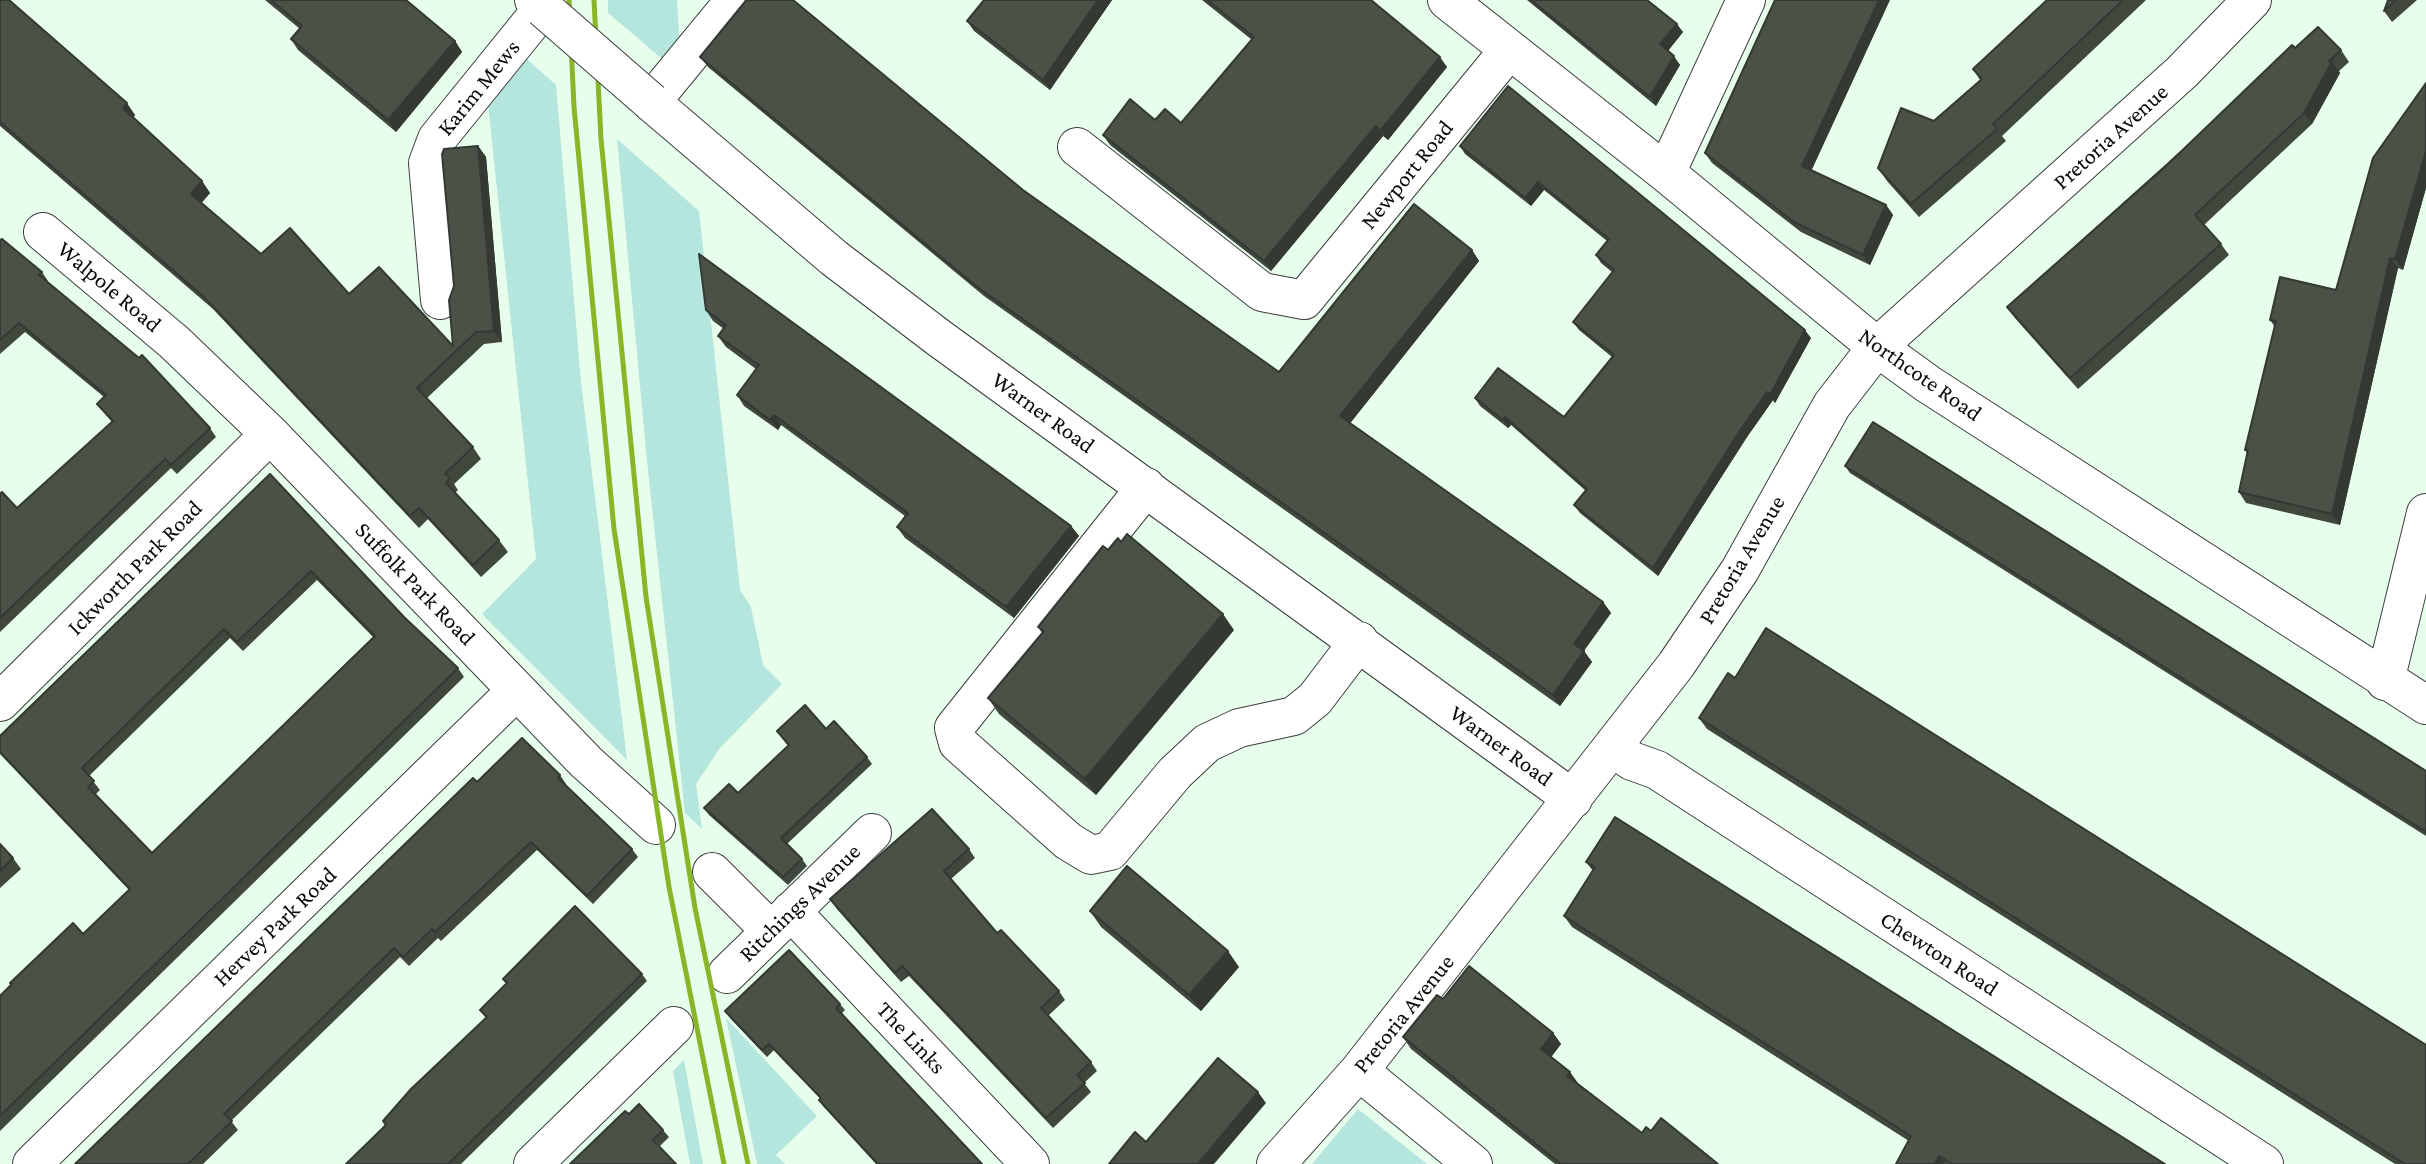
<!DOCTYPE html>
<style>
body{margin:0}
canvas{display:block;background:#e8feec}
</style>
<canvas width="2426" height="1164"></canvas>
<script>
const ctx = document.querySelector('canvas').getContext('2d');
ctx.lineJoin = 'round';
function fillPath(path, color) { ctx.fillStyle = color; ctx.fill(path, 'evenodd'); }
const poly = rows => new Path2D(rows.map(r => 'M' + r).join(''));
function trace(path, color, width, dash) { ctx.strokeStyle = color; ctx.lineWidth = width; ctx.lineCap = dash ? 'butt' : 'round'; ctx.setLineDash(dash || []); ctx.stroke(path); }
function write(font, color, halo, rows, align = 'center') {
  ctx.font = font + ' "Crimson Pro",serif'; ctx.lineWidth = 7; ctx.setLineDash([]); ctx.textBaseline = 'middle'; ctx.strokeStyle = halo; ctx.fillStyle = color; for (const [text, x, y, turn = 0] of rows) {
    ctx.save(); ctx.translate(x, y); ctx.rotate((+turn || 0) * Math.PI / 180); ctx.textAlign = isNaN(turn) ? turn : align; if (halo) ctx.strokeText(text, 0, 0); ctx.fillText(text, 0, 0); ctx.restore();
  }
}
const green = poly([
 [608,0,677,0,680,49,667,63,608,13],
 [521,54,556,85,581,382,627,760,482,614,536,559,488,104],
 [617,139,699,211,740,590,751,607,763,665,782,684,720,748,696,784,702,829,685,813,647,461],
 [726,1018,817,1116,776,1155,785,1164,757,1164],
 [684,1060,703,1164,690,1164,673,1071],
 [1358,1109,1427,1164,1312,1164]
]);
const minor = poly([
 [735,0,651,102,834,258,939,338,1573,799],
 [1447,0,1666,173,1877,347,1928,384,2426,705],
 [1077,147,1262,292,1304,300,1509,50],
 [1666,173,1746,0],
 [43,232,174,342,270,434,586,762,656,825],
 [440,300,428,163,437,139,543,8,534,0],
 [1146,487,954,728,958,743,1068,841,1091,855,1110,851,1175,773,1207,743,1239,728,1294,716,1315,699,1359,641],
 [2385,681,2426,513],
 [0,702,270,434],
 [1613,748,1632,761,1657,770,2264,1164],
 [712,872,771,931],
 [791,911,1030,1164],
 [727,974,872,833],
 [1359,1071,1473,1164],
 [32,1164,517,690],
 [533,1164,674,1026],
 [1276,1164,1359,1071,1676,665,1740,570,1832,405,1877,347,2182,72,2252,0]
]);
const rail = poly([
 [569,0,574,107,614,529,669,887,724,1164],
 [594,0,601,139,646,597,695,908,748,1164]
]);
const minorBridge = poly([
 [543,8,651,102]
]);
const wall = poly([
 [0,0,135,115,133,118,202,181,210,193,201,203,261,254,349,294,453,346,454,286,478,146,486,157,502,342,484,344,427,398,473,447,481,459,454,484,458,490,455,493,499,540,508,552,481,577,428,519,419,528,213,309,0,126],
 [265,0,406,0,455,41,462,52,396,132,298,50,291,39,300,29],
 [984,0,1112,0,1050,90,974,31,967,21],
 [1202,0,1371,0,1447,67,1388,140,1383,136,1271,271,1110,145,1103,135,1155,120,1181,123,1252,40],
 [1527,0,1647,0,1683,32,1668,51,1680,65,1656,106],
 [2047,0,2146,0,2002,136,2006,141,1919,217,1887,181,1878,168,1980,80,1973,69],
 [2388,0,2417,0,2392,22,2384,11],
 [2295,48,2341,50,2349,62,2339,71,2340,73,2312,124,2204,225,2221,244,2229,255,2078,389,2015,318,2007,307],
 [700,57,1023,190,1279,372,1472,250,1479,261,1350,423,1603,602,1611,613,1584,651,1592,662,1560,706,984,296,708,67],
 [2426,83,2426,188,2403,270,2398,268,2340,525,2246,503,2239,492,2247,453,2245,450,2275,327,2270,320,2336,290],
 [1508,86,1811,338,1775,403,1773,400,1747,437,1658,576,1580,513,1574,505,1586,491,1511,425,1508,428,1480,406,1475,398,1564,417,1612,357,1579,330,1573,322,1612,272,1601,263,1596,255,1607,241,1544,190,1531,206,1465,154,1460,146],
 [1705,153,1812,170,1886,205,1893,215,1870,265,1801,232,1712,163],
 [0,240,42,272,48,281,47,282,210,428,216,437,177,474,171,468,0,632,0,494,17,508,112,422,97,404,104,397,25,332,0,354],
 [706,310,1071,526,1079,536,1014,618,905,538,897,527,905,516,781,425,778,430,744,406,737,395,756,369,726,347,718,336,724,329,713,321],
 [1845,466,2426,771,2426,836,1850,473],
 [270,474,404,617,458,668,464,677,0,1131,0,996,83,934,129,890,0,754,0,736],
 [317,580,373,637,152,853,96,794,100,790,89,776,230,638,243,651],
 [1038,627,1234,630,1096,795,999,714,988,698,1042,633],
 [1699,718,2426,1164,2395,1164,1707,729],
 [826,729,867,757,872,764,787,844,802,859,807,866,788,885,709,815,704,808,738,793,788,746,777,731],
 [560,775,566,784,565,785,632,849,638,857,593,904,537,850,441,941,438,938,409,966,400,957,231,1121,238,1130,203,1164,75,1164,477,782],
 [0,844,13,858,21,869,0,888],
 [969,849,975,858,951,879,997,933,1059,991,1065,1000,1048,1016,1091,1062,1097,1071,1084,1083,1091,1092,1053,1128,909,976,901,982,837,909,830,899],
 [1586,862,2165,1164,1896,1164,1909,1141,1572,927,1564,916,1593,871],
 [1090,911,1239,967,1201,1011,1101,927],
 [642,974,647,981,461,1164,346,1164,385,1125,383,1121,486,1018,480,1010,507,984,503,979],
 [1443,999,1553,1033,1561,1044,1551,1057,1578,1083,1642,1133,1651,1131,1718,1164,1555,1164,1411,1049,1403,1037],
 [840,1004,845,1010,842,1013,982,1164,876,1164,823,1106,819,1100,820,1098,774,1050,767,1057,730,1018,725,1011],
 [629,1114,663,1130,669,1137,660,1146]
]);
const shadedWall = poly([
 [1098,0,1112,0,1050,90,1043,80],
 [1879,0,1890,0,1809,176,1802,166],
 [1677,24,1683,32,1666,53,1660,44],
 [455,41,462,52,396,132,388,120],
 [1674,56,1680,65,1656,106,1650,97],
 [1440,57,1447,67,1388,140,1381,130],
 [2332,62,2340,73,2312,124,2304,113],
 [127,103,135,115,131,120,123,108],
 [1376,126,1383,136,1271,271,1264,261],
 [478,146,486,157,502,342,494,331],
 [2426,151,2426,188,2403,270,2395,259],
 [202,181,210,193,199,206,191,194],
 [1538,182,1544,190,1531,206,1525,198],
 [1886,205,1893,215,1870,265,1863,255],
 [1472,250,1479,261,1348,426,1340,416],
 [2390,258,2398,268,2340,525,2332,514],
 [1805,330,1811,338,1775,403,1770,395],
 [1767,392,1773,400,1747,437,1658,576,1653,568,1741,429],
 [774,415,781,425,778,430,770,420],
 [1505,417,1511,425,1508,428,1503,420],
 [1071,526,1079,536,1014,618,1006,607],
 [1603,602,1611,613,1581,654,1574,644],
 [1223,614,1234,630,1096,795,1085,779],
 [1584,651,1592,662,1560,706,1553,695],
 [1228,951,1239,967,1201,1011,1189,995],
 [1553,1033,1561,1044,1549,1060,1541,1049],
 [1570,1072,1578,1083,1567,1076],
 [1258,1092,1266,1103,1214,1164,1198,1164],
 [1939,1156,1945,1164,1935,1164]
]);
const building = poly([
 [0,0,9,0,127,103,123,108,202,181,191,194,261,254,290,228,349,294,379,267,453,346,449,300,454,286,442,154,444,149,478,146,494,331,476,332,417,388,473,447,445,474,450,478,446,483,499,540,473,565,419,508,410,516,204,297,0,122,0,0],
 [271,0,406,0,455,41,388,120,291,39,302,26,271,0],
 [746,0,793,0,1023,190,1279,372,1414,204,1472,250,1340,416,1603,602,1574,644,1584,651,1553,695,976,286,700,57,744,3,746,0],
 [984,0,1098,0,1043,80,967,21,984,0],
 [1207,0,1371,0,1440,57,1381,130,1376,126,1264,261,1103,135,1130,99,1155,120,1165,109,1181,123,1254,37,1207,0],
 [1531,0,1647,0,1677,24,1660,44,1674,56,1650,97,1531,0],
 [1775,0,1879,0,1802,166,1886,205,1863,255,1794,222,1705,153,1775,0],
 [2047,0,2123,0,1993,124,1997,129,1911,204,1878,168,1901,108,1934,121,1982,79,1973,69,2047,0],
 [2388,0,2396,0,2384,11,2388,0],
 [2318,27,2341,50,2329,61,2332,62,2304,113,2195,215,2221,244,2070,378,2007,307,2165,167,2292,45,2295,48,2318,27],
 [2426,83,2426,151,2395,259,2390,258,2332,514,2239,492,2248,450,2245,450,2276,321,2270,320,2280,277,2336,290,2373,158,2426,83],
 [1508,86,1805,330,1770,395,1767,392,1741,429,1653,568,1574,505,1587,489,1505,417,1503,420,1475,398,1498,368,1564,417,1614,355,1573,322,1614,270,1596,255,1609,239,1538,182,1525,198,1460,146,1508,86],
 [2,239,42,272,39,275,139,358,142,355,210,428,171,465,165,459,0,618,0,494,2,492,17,508,113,421,97,404,106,395,19,323,0,340,0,240,2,239],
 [699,254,1071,526,1006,607,897,527,908,513,774,415,770,420,737,395,759,365,718,336,726,325,706,310,699,254],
 [1873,422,2426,771,2426,832,1845,466,1873,422],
 [270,474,404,617,458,668,0,1116,0,996,12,984,10,983,73,923,83,934,130,889,0,752,0,736,270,474],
 [311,571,375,636,152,853,88,787,94,781,82,768,224,629,237,642,311,571],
 [1127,534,1223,614,1085,779,988,698,1044,631,1038,627,1103,546,1108,550,1118,538,1121,542,1127,534],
 [1766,628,2426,1045,2426,1164,2405,1164,1699,718,1728,673,1735,678,1766,628],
 [805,705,826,729,834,721,867,757,781,838,802,859,783,877,704,808,729,784,738,793,789,745,777,731,805,705],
 [522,738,560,775,558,778,632,849,587,896,531,842,435,932,432,929,403,957,394,948,224,1114,232,1121,188,1164,75,1164,473,778,477,782,522,738],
 [932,809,969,849,944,871,997,933,1001,930,1059,991,1041,1008,1091,1062,1077,1075,1085,1083,1046,1118,902,966,895,973,830,899,932,809],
 [1615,817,2165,1164,1952,1164,1939,1156,1935,1164,1896,1164,1911,1136,1564,916,1595,867,1586,862,1615,817],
 [0,844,13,858,0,871,0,844],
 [1127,866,1228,951,1189,995,1090,911,1127,866],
 [575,906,642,974,448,1164,346,1164,386,1125,383,1121,411,1089,487,1017,480,1010,507,983,503,979,575,906],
 [789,950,840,1004,836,1008,982,1164,878,1164,819,1100,821,1098,769,1044,762,1050,725,1011,789,950],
 [1469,966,1553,1033,1541,1049,1570,1072,1567,1076,1642,1133,1646,1127,1651,1131,1661,1118,1718,1164,1561,1164,1403,1037,1437,995,1443,999,1469,966],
 [1218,1058,1258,1092,1198,1164,1109,1164,1135,1132,1146,1142,1218,1058],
 [639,1104,663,1130,653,1140,676,1164,570,1164,625,1111,629,1114,639,1104]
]);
const streetNames = [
 ["Karim Mews",479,88,-51],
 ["Pretoria Avenue",2111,137,-42],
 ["Newport Road",1407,175,-51],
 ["Walpole Road",109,287,40],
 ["Northcote Road",1920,375,35],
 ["Warner Road",1043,413,36],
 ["Pretoria Avenue",1742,560,-59],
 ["Ickworth Park Road",135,568,-45],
 ["Suffolk Park Road",415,584,46],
 ["Warner Road",1501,746,36],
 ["Ritchings Avenue",800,903,-44],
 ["Hervey Park Road",275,927,-44],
 ["Chewton Road",1939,954,33],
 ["Pretoria Avenue",1404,1014,-51],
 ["The Links",911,1038,47]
];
fillPath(green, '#b4e6de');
trace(minor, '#3d3d3d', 40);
trace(minor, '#fff', 38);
trace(rail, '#89b528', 5);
trace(minorBridge, '#3d3d3d', 40, []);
trace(minorBridge, '#fff', 38);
fillPath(wall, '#40473d');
fillPath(shadedWall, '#343932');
fillPath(building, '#4a5247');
trace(building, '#343932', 2);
write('23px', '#0a0a0a', '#fff', streetNames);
</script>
